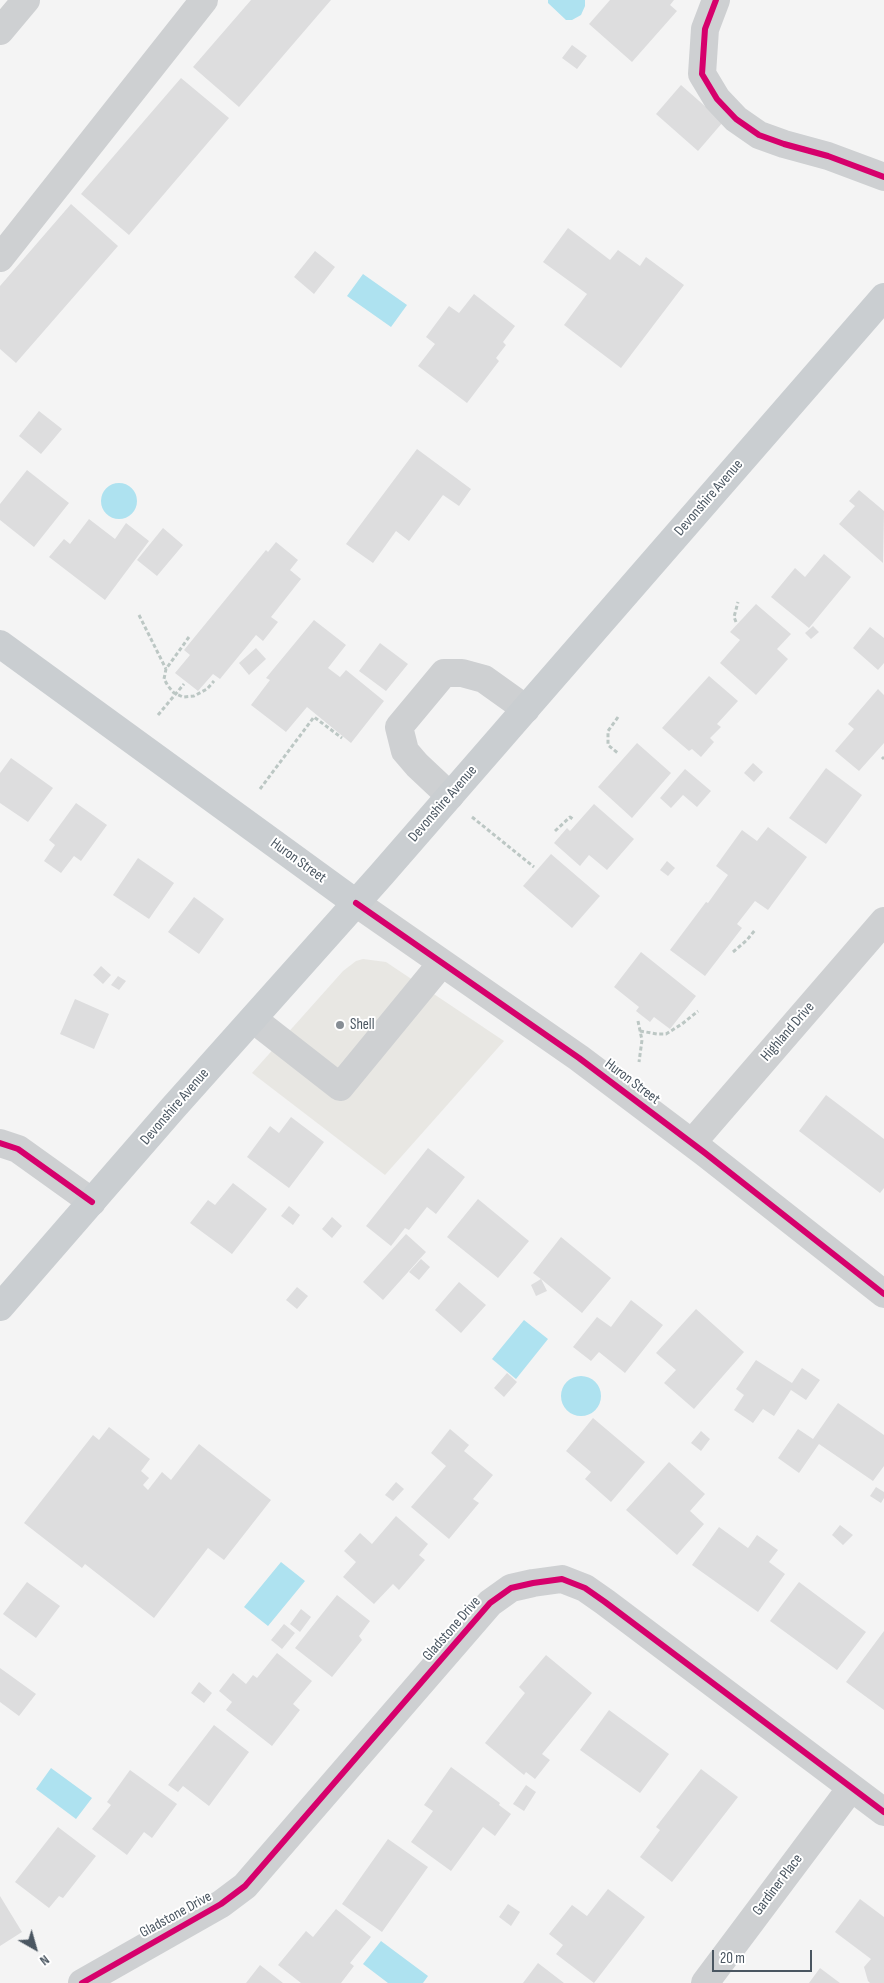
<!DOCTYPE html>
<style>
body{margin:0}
#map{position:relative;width:884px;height:1983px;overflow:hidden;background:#f4f4f4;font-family:"Sofia Sans Condensed",sans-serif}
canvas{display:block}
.north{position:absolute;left:10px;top:1923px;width:50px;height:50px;-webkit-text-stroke:4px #fff;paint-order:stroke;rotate:142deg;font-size:14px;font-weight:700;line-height:20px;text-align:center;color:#4a5661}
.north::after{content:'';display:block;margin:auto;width:18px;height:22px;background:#4a5661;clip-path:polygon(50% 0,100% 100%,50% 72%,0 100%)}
.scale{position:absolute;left:712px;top:1950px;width:100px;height:22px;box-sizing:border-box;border:2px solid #4a5661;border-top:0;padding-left:6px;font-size:15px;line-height:18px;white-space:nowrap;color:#4a5661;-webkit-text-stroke:4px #fff;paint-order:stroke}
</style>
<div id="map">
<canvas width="884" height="1983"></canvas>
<div class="north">N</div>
<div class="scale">20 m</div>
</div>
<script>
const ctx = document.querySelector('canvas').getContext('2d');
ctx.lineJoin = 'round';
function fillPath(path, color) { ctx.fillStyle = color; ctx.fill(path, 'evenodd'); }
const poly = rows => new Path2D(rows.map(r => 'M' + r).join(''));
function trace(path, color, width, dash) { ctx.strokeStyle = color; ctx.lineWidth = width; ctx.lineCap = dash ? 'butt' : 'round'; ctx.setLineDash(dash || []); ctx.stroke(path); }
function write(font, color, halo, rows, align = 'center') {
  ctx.font = font + ' "Sofia Sans Condensed",sans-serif'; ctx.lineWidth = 4; ctx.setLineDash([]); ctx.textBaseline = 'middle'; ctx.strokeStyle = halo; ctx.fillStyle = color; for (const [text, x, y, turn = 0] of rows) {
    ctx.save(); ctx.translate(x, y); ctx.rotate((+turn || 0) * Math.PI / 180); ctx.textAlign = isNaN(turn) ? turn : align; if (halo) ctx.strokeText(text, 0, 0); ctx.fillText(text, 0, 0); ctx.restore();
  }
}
const commercial = poly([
 [363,959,386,962,504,1041,385,1175,252,1073,343,971,356,961]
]);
const water = poly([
 [548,0,585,0,585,6,581,15,572,20,566,20,548,3],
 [363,274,407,305,391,327,347,296],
 '101 501a18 18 0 1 1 36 0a18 18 0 1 1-36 0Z',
 [524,1320,548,1339,516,1379,492,1359],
 '561 1396a20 20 0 1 1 40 0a20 20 0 1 1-40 0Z',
 [281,1562,305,1581,268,1626,244,1607],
 [51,1768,92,1798,76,1819,36,1789],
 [381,1941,428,1976,423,1983,388,1983,363,1964]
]);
const building = poly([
 [251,0,331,0,239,107,193,67],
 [610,0,674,0,670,5,677,11,632,62,589,24],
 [572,45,587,56,577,69,562,58],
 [181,78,229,118,129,235,81,194],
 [681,85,723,122,698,151,656,114],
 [71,204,118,246,16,363,0,349,0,286],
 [568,228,610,260,618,250,640,266,646,257,684,285,621,368,564,325,587,294,543,262],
 [315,251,335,267,314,294,294,277],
 [474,294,515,326,503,342,506,345,496,358,499,361,467,403,418,366,435,344,426,337,449,306,459,313],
 [39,411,62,429,41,454,19,436],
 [417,449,471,489,459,506,443,495,409,541,396,531,373,563,346,544],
 [27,470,69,503,34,547,0,520,0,504],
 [859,490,884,511,883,563,839,524,855,506,849,501],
 [89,519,115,539,126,523,149,541,105,600,49,557,64,539,70,544],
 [163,528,183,545,157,576,137,560],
 [276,542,298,560,290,570,301,579,271,617,278,622,263,641,256,635,220,679,213,674,198,691,175,673,190,655,184,650,266,550,268,552],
 [824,554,851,577,809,628,771,597,795,568,805,577],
 [756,604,791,634,777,649,788,659,756,695,720,663,740,640,730,632],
 [314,620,346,645,328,668,340,677,346,670,384,701,351,743,307,707,286,732,251,705,270,680,266,678],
 [813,626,819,632,811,639,805,633],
 [870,627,884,638,884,663,878,670,853,648],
 [380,643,408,664,386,691,359,671],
 [256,648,266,659,249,675,239,663],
 [709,676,738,701,717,724,721,727,710,738,714,742,701,757,692,749,689,751,662,728],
 [878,689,884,695,884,743,859,771,835,751,854,729,848,724],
 [637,743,671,773,632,818,598,787],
 [11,758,53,788,28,822,0,803,0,773],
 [753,763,763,772,754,782,744,773],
 [826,768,862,795,826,844,789,818],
 [685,769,711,791,697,807,683,795,671,808,660,798],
 [76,803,107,825,81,861,74,856,61,873,44,861,55,845,49,840],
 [594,804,634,839,607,870,589,855,580,866,554,843,567,828,570,831],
 [768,827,807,857,768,910,755,901,737,924,742,928,705,976,670,950,706,902,708,903,728,875,716,866,742,830,757,841],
 [551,854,600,896,572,928,523,886],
 [138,858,174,883,149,919,113,895],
 [667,861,675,868,668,876,660,870],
 [194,897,224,919,199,954,168,932],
 [641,952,696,996,670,1029,654,1017,650,1022,636,1011,639,1007,614,987],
 [101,966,111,975,103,984,93,975],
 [118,976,126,981,119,990,111,985],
 [75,999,109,1014,94,1049,60,1034],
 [826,1095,884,1139,884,1188,880,1193,799,1131],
 [291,1117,324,1142,289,1188,247,1157,270,1126,279,1133],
 [428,1148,465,1177,436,1214,427,1207,409,1230,405,1228,391,1246,366,1226],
 [233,1183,267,1209,232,1254,190,1223,208,1200,215,1205],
 [478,1199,529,1241,498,1278,447,1237],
 [289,1206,300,1215,293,1225,281,1216],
 [332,1217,342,1226,332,1238,322,1229],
 [406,1234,426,1252,383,1300,363,1282],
 [561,1237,611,1278,582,1313,541,1279,547,1291,536,1296,531,1285,541,1279,533,1273],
 [421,1259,430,1267,419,1280,409,1272],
 [459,1282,486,1305,461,1333,435,1310],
 [297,1287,308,1296,297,1309,286,1300],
 [631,1300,663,1325,625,1373,599,1352,591,1361,573,1347,597,1317,611,1327],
 [696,1309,744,1352,694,1409,664,1383,676,1370,656,1353],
 [756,1360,792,1383,802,1368,820,1380,806,1400,791,1390,774,1416,763,1409,753,1423,734,1410,744,1395,736,1389],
 [507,1373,517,1382,504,1397,494,1388],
 [838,1403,884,1435,884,1466,873,1481,819,1444,799,1473,778,1458,798,1429,813,1439],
 [593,1418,645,1462,611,1502,585,1479,591,1472,566,1451],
 [109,1427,150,1459,141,1471,149,1478,143,1485,148,1490,162,1472,171,1480,199,1444,271,1500,224,1560,208,1548,154,1618,85,1564,82,1568,24,1523,93,1435,99,1440],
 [450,1429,469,1445,464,1451,493,1475,473,1499,479,1503,449,1539,411,1507,446,1466,431,1453],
 [701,1431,710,1439,701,1451,691,1443],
 [669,1462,705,1494,690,1511,704,1524,677,1555,626,1510],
 [396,1482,404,1489,393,1501,385,1495],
 [876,1487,884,1492,884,1498,881,1503,870,1496],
 [396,1516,428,1544,419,1555,425,1560,399,1590,393,1584,374,1604,343,1577,356,1562,344,1551,360,1533,372,1544],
 [840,1525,853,1535,843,1545,832,1535],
 [719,1527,748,1548,757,1535,778,1550,769,1562,785,1574,758,1612,692,1565],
 [27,1582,60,1606,36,1638,3,1614],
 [799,1582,866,1632,837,1670,770,1621],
 [337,1595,370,1621,359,1636,362,1640,332,1677,295,1648],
 [301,1609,311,1617,300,1632,290,1624],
 [284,1624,295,1633,282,1649,271,1640],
 [884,1631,884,1710,846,1682],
 [277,1653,312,1681,293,1704,300,1710,272,1746,226,1710,232,1702,219,1691,233,1673,246,1684,253,1675,257,1678],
 [546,1655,592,1693,542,1754,550,1760,535,1779,526,1772,524,1775,485,1743,525,1693,519,1687],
 [0,1668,36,1694,19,1716,0,1702],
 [199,1682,212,1693,204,1703,191,1693],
 [609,1710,669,1754,640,1793,580,1750],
 [214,1725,249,1752,209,1806,183,1786,178,1792,168,1785],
 [451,1767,500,1803,499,1805,511,1814,495,1836,483,1827,451,1871,411,1842,433,1811,424,1805],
 [701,1769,738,1797,672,1882,640,1857,660,1830,656,1827],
 [130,1770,177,1804,152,1838,144,1832,127,1855,92,1829,111,1805,107,1802],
 [526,1785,536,1792,524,1811,513,1804],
 [58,1827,96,1856,63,1898,59,1896,49,1908,15,1882],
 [388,1839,428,1867,382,1932,342,1904],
 [608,1889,645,1917,594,1983,556,1954,563,1945,549,1934,572,1905,587,1916],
 [0,1896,22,1932,0,1946],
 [860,1899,884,1917,884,1983,870,1983,868,1981,864,1967,871,1959,835,1932],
 [508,1904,520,1912,511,1926,499,1917],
 [336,1909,371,1937,350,1963,354,1966,341,1983,301,1983,278,1965,306,1931,313,1937],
 [538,1963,564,1983,523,1983],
 [260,1965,283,1983,246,1983],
 [820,1968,840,1983,809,1983]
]);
const path = poly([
 [139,615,166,669],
 [736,622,734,617,738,602],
 [189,637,166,669,164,679,168,686,174,693,183,697,194,696,207,689,214,681],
 [158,715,184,684],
 [618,717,608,731,608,745,619,754],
 [882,757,884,759],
 [260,789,314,717,342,738],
 [472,817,534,867],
 [555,831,570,817,574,820],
 [733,952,747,940,755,930],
 [638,1021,642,1040,639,1062],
 [640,1031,657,1034,666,1034,682,1024,698,1011]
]);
const minor = poly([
 [716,0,705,29,702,74,717,99,736,119,759,135,784,144,828,156,884,177],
 [0,31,26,0],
 [0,258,204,0],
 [450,796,417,765,405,751,399,727,444,673,462,673,484,679,526,709],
 [356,903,579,1058,705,1153,884,1294],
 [253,1019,340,1087,441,964],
 [0,1143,18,1149,92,1202],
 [692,1143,884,921],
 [82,1983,221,1904,245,1886,490,1603,511,1588,533,1583,562,1579,585,1588,605,1602,884,1812],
 [705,1983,851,1788]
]);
const major = poly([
 [0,644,356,903],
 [0,1307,173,1108,381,875,884,297]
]);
const cycleway = poly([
 [716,0,705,29,702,74,717,99,736,119,759,135,784,144,828,156,884,177],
 [356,903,579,1058,705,1153,884,1294],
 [0,1143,18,1149,92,1202],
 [82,1983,221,1904,245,1886,490,1603,511,1588,533,1583,562,1579,585,1588,605,1602,884,1812]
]);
const markers = [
 [340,1025,5,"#868d94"]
];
const streetNames = [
 ["Devonshire Avenue",709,498,-49],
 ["Devonshire Avenue",443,804,-49],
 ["Huron Street",298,861,36],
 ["Highland Drive",788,1032,-49],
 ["Huron Street",632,1082,37],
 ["Devonshire Avenue",175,1107,-49],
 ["Gladstone Drive",452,1629,-49],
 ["Gardiner Place",778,1885,-53],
 ["Gladstone Drive",176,1915,-29]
];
const poiNames = [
 ["Shell",350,1025]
];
fillPath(commercial, '#e8e7e3');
fillPath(water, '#aee2f0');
fillPath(building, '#ddddde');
trace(path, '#bcc7c4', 3, [4, 2.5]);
trace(minor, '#ced0d2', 28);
trace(major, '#caced1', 28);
trace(cycleway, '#d6006c', 6);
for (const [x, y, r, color] of markers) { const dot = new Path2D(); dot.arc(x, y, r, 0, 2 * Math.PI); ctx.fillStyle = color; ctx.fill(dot); trace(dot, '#fff', 2); }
write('15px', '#4a5661', '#fff', streetNames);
write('15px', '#4a5661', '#fff', poiNames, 'left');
</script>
